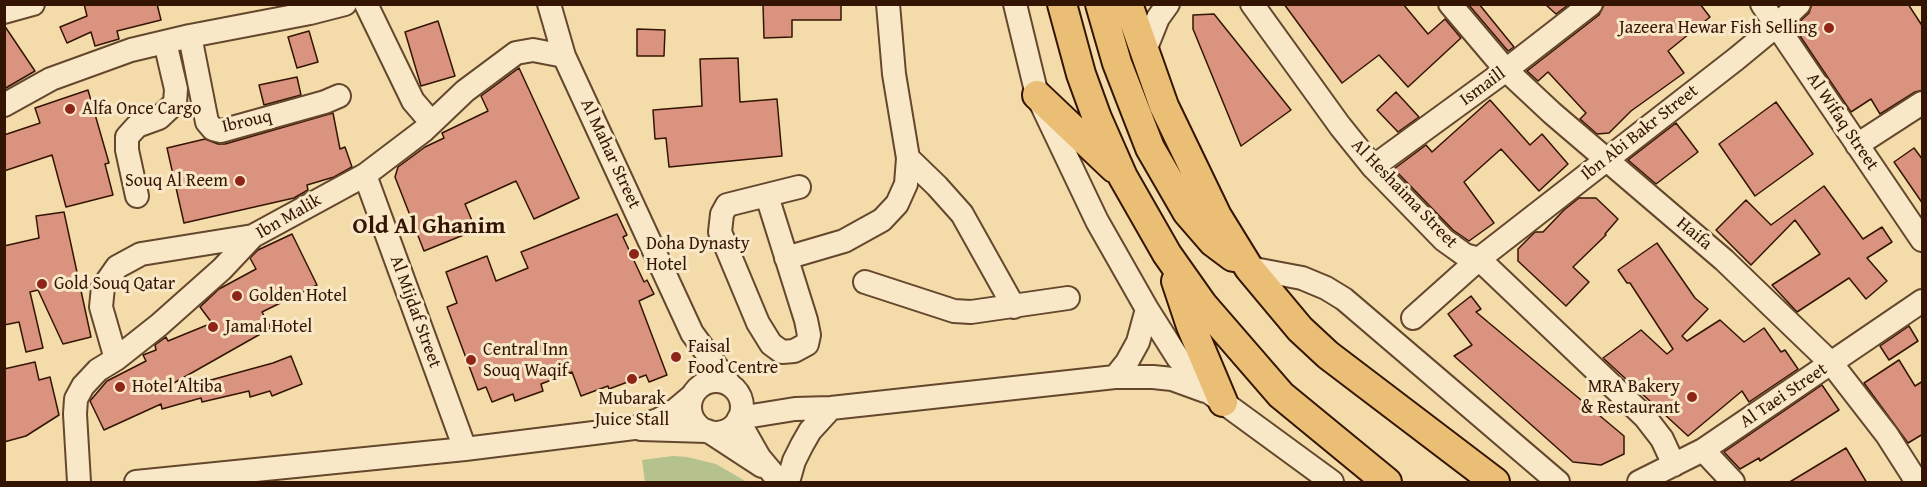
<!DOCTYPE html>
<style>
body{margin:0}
#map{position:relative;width:1927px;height:487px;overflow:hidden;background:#f4dcaa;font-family:"Gentium Book Plus",serif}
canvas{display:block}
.frame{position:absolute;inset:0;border:6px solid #341503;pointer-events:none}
</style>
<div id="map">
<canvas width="1927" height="487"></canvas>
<div class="frame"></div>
</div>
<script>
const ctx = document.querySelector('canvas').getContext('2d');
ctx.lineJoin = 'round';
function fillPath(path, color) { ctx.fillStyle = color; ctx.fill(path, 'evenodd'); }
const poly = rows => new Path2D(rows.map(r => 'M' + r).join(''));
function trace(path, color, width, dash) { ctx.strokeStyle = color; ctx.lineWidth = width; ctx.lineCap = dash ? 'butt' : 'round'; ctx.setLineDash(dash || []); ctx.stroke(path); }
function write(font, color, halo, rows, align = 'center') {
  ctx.font = font + ' "Gentium Book Plus",serif'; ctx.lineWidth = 6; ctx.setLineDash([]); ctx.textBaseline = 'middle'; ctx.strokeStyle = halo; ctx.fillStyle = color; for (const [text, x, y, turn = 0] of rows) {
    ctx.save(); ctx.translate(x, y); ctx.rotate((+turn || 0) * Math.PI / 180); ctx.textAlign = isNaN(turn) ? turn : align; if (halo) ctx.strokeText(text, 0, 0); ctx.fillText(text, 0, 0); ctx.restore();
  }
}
const green = poly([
 [673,456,687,457,716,464,747,482,645,482,642,460]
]);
const building = poly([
 [84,4,157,4,161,20,117,31,119,39,95,46,91,32,67,43,60,27,87,16,84,4],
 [763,4,841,4,841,20,792,20,792,37,764,38,763,4],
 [1284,4,1403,4,1428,34,1445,19,1461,38,1408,87,1379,55,1342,83,1284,4],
 [1468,4,1479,4,1514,47,1508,51,1468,4],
 [1700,4,1710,17,1668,51,1684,73,1631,111,1609,133,1597,134,1580,119,1586,113,1548,72,1538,81,1527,71,1599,15,1604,5,1700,4],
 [1812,4,1908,4,1923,27,1923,90,1915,92,1880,114,1871,99,1851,112,1794,27,1809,13,1812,4],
 [1546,5,1568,5,1556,14,1546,5],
 [1214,14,1291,110,1241,146,1193,29,1193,15,1214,14],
 [438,21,455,76,421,86,405,32,438,21],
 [4,25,35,71,4,89,4,25],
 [637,29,665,30,664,56,637,56,637,29],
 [309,31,318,62,297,68,288,37,309,31],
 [738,58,740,102,777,99,782,156,669,167,666,138,655,139,653,110,702,106,700,59,738,58],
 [519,68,579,198,534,219,516,181,465,204,476,230,424,251,395,177,398,167,425,147,444,138,442,133,488,111,481,96,519,68],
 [297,77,301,95,264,105,259,85,297,77],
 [88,90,109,163,105,164,113,195,66,207,52,155,4,171,4,135,40,123,35,108,88,90],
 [1396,92,1419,117,1398,132,1377,110,1396,92],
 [1490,100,1530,145,1542,134,1568,164,1539,191,1501,149,1464,182,1494,223,1469,241,1453,230,1394,169,1426,145,1432,152,1490,100],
 [1776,102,1813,154,1755,196,1719,144,1776,102],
 [333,113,340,149,345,147,352,167,334,177,307,185,308,190,294,198,184,223,167,148,205,139,218,144,225,144,333,113],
 [1676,123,1698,152,1656,184,1628,160,1676,123],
 [1914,148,1923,160,1923,204,1894,162,1914,148],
 [1824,186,1863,239,1882,227,1892,242,1867,258,1887,281,1866,299,1849,278,1797,312,1772,285,1820,254,1795,220,1751,265,1716,230,1746,200,1771,225,1824,186],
 [1579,198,1596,198,1618,219,1605,234,1606,235,1573,267,1589,282,1566,306,1518,261,1518,249,1535,232,1543,232,1564,210,1579,198],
 [64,212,91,337,63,344,38,290,30,292,43,348,26,352,19,322,4,325,4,246,39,238,36,216,64,212],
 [617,214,627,235,623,237,644,282,647,280,654,294,639,301,667,375,649,382,646,375,609,389,608,386,581,396,572,372,541,384,543,391,515,401,513,394,492,402,486,387,478,390,447,307,457,303,446,272,487,256,496,281,528,268,521,252,617,214],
 [292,234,317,285,262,312,271,328,165,388,167,392,273,363,291,356,302,384,272,396,270,391,250,397,249,391,202,402,201,398,162,409,161,404,104,430,90,401,107,381,146,361,143,355,156,350,155,345,166,337,168,341,212,323,200,307,219,289,256,269,250,258,258,250,292,234],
 [1657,243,1695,298,1708,309,1682,336,1687,341,1720,320,1744,342,1764,328,1781,352,1785,350,1798,369,1749,402,1742,391,1688,436,1603,358,1641,330,1667,354,1673,349,1630,283,1627,283,1618,270,1657,243],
 [1471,296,1481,309,1476,312,1624,436,1624,454,1601,465,1573,462,1454,356,1472,345,1448,314,1471,296],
 [1909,326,1918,341,1889,360,1880,346,1909,326],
 [1899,360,1915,386,1923,381,1923,434,1908,443,1864,383,1899,360],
 [35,362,39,380,50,377,59,415,26,436,4,442,4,369,35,362],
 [1822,385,1839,410,1760,461,1759,458,1740,469,1724,452,1822,385],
 [1846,448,1867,483,1788,483,1846,448]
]);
const minor = poly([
 [366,4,413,101,431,122],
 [549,4,564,56,692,333,730,385],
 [888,4,894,74,908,158,937,186,962,214,1014,307],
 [1015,4,1037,95,1097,221,1147,309,1178,358,1209,392,1332,482],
 [1252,4,1340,126,1373,167,1444,240,1465,255,1479,259,1645,417,1662,439,1674,465],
 [1450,4,1506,70,1552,113,1724,260,1832,364,1887,435,1917,482],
 [1762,4,1922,240],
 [4,12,33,4],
 [190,36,207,122,213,129,221,131,325,102,339,96],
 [1144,53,1158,18,1168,4],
 [4,105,51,79,131,50,190,36,310,13,345,4],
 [1857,145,1922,103],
 [1373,167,1506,70,1591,4],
 [365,175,465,449],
 [137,196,127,150,127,137,137,126,159,118,175,103,176,89,165,42],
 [767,196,806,320,809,335,807,344,794,351,782,352,771,344,758,323,720,232,722,214,727,205,799,187],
 [786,258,844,241,882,220,897,204,906,184,908,158],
 [1249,268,1302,278,1326,288,1344,299,1558,482],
 [865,282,954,311,971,312,1068,298],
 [1413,318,1479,259,1736,59,1776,26,1799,4],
 [116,359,101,307,103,287,117,267,141,254,253,236],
 [1115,377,1127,362,1138,342,1147,309],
 '690 407a26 26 0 1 1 52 0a26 26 0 1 1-52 0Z',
 [739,418,795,409,831,408,1115,377,1153,377,1172,379,1205,391],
 [738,420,759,457,780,482],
 [641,429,707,431],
 [710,432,762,466],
 [1703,450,1733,482],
 [79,482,75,414,76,399,83,386,98,370,116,359,159,325,222,269,253,236,365,175,423,131,465,91,516,53,533,50,564,56],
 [136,482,465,449,634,428,658,420,673,412,692,396],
 [788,482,794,461,802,445,810,431,831,408],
 [1639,482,1703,450,1922,301]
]);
const major = poly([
 [1062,4,1081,74,1097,118,1123,177,1167,254,1203,305,1281,395,1387,482],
 [1100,4,1117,63,1150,148,1187,212,1213,242,1233,257],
 [1128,4,1164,106,1217,216,1249,268,1300,329,1328,355,1495,482],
 [1037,95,1114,168],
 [1176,281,1191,326,1223,402]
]);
const markers = [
 [1829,28,6,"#8f2418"],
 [70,109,6,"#8f2418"],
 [240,181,6,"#8f2418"],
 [634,254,6,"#8f2418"],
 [42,284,6,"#8f2418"],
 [237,296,6,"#8f2418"],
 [213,327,6,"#8f2418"],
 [676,357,6,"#8f2418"],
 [471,360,6,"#8f2418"],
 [632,379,6,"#8f2418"],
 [120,387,6,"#8f2418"],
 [1692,397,6,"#8f2418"]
];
const poiNames = [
 ["Jazeera Hewar Fish Selling",1817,28,"right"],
 ["Alfa Once Cargo",82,109],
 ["Souq Al Reem",228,181,"right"],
 ["Doha Dynasty",646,244],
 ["Hotel",646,265],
 ["Gold Souq Qatar",54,284],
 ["Golden Hotel",249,296],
 ["Jamal Hotel",225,327],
 ["Faisal",688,347],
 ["Food Centre",688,368],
 ["Central Inn",483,350],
 ["Souq Waqif",483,371],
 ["Hotel Altiba",132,387],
 ["MRA Bakery",1680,387,"right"],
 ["& Restaurant",1680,408,"right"],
 ["Mubarak",632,399,"center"],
 ["Juice Stall",632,420,"center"]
];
const streetNames = [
 ["Ismaill",1483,87,-36],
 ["Ibrouq",247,122,-13],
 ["Al Wifaq Street",1842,122,56],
 ["Ibn Abi Bakr Street",1640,133,-38],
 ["Al Mahar Street",610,154,65],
 ["Al Heshaima Street",1404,194,46],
 ["Ibn Malik",289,217,-30],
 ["Haifa",1694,234,40],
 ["Al Mijdaf Street",415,312,70],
 ["Al Taei Street",1784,396,-34]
];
const districtNames = [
 ["Old Al Ghanim",429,227]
];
fillPath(green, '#b5c28e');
fillPath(building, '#da937f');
trace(building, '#341503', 1.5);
trace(minor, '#64472d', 26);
trace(major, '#341503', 32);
trace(minor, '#f8e8c8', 22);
trace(major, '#eabe75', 28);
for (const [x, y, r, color] of markers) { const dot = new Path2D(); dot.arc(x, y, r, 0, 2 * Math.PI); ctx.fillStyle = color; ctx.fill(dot); trace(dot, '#f8e8c8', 2); }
write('18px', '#341503', '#f8e8c8', poiNames, 'left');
write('18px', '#341503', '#f8e8c8', streetNames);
write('bold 24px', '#341503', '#f8e8c8', districtNames);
</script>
